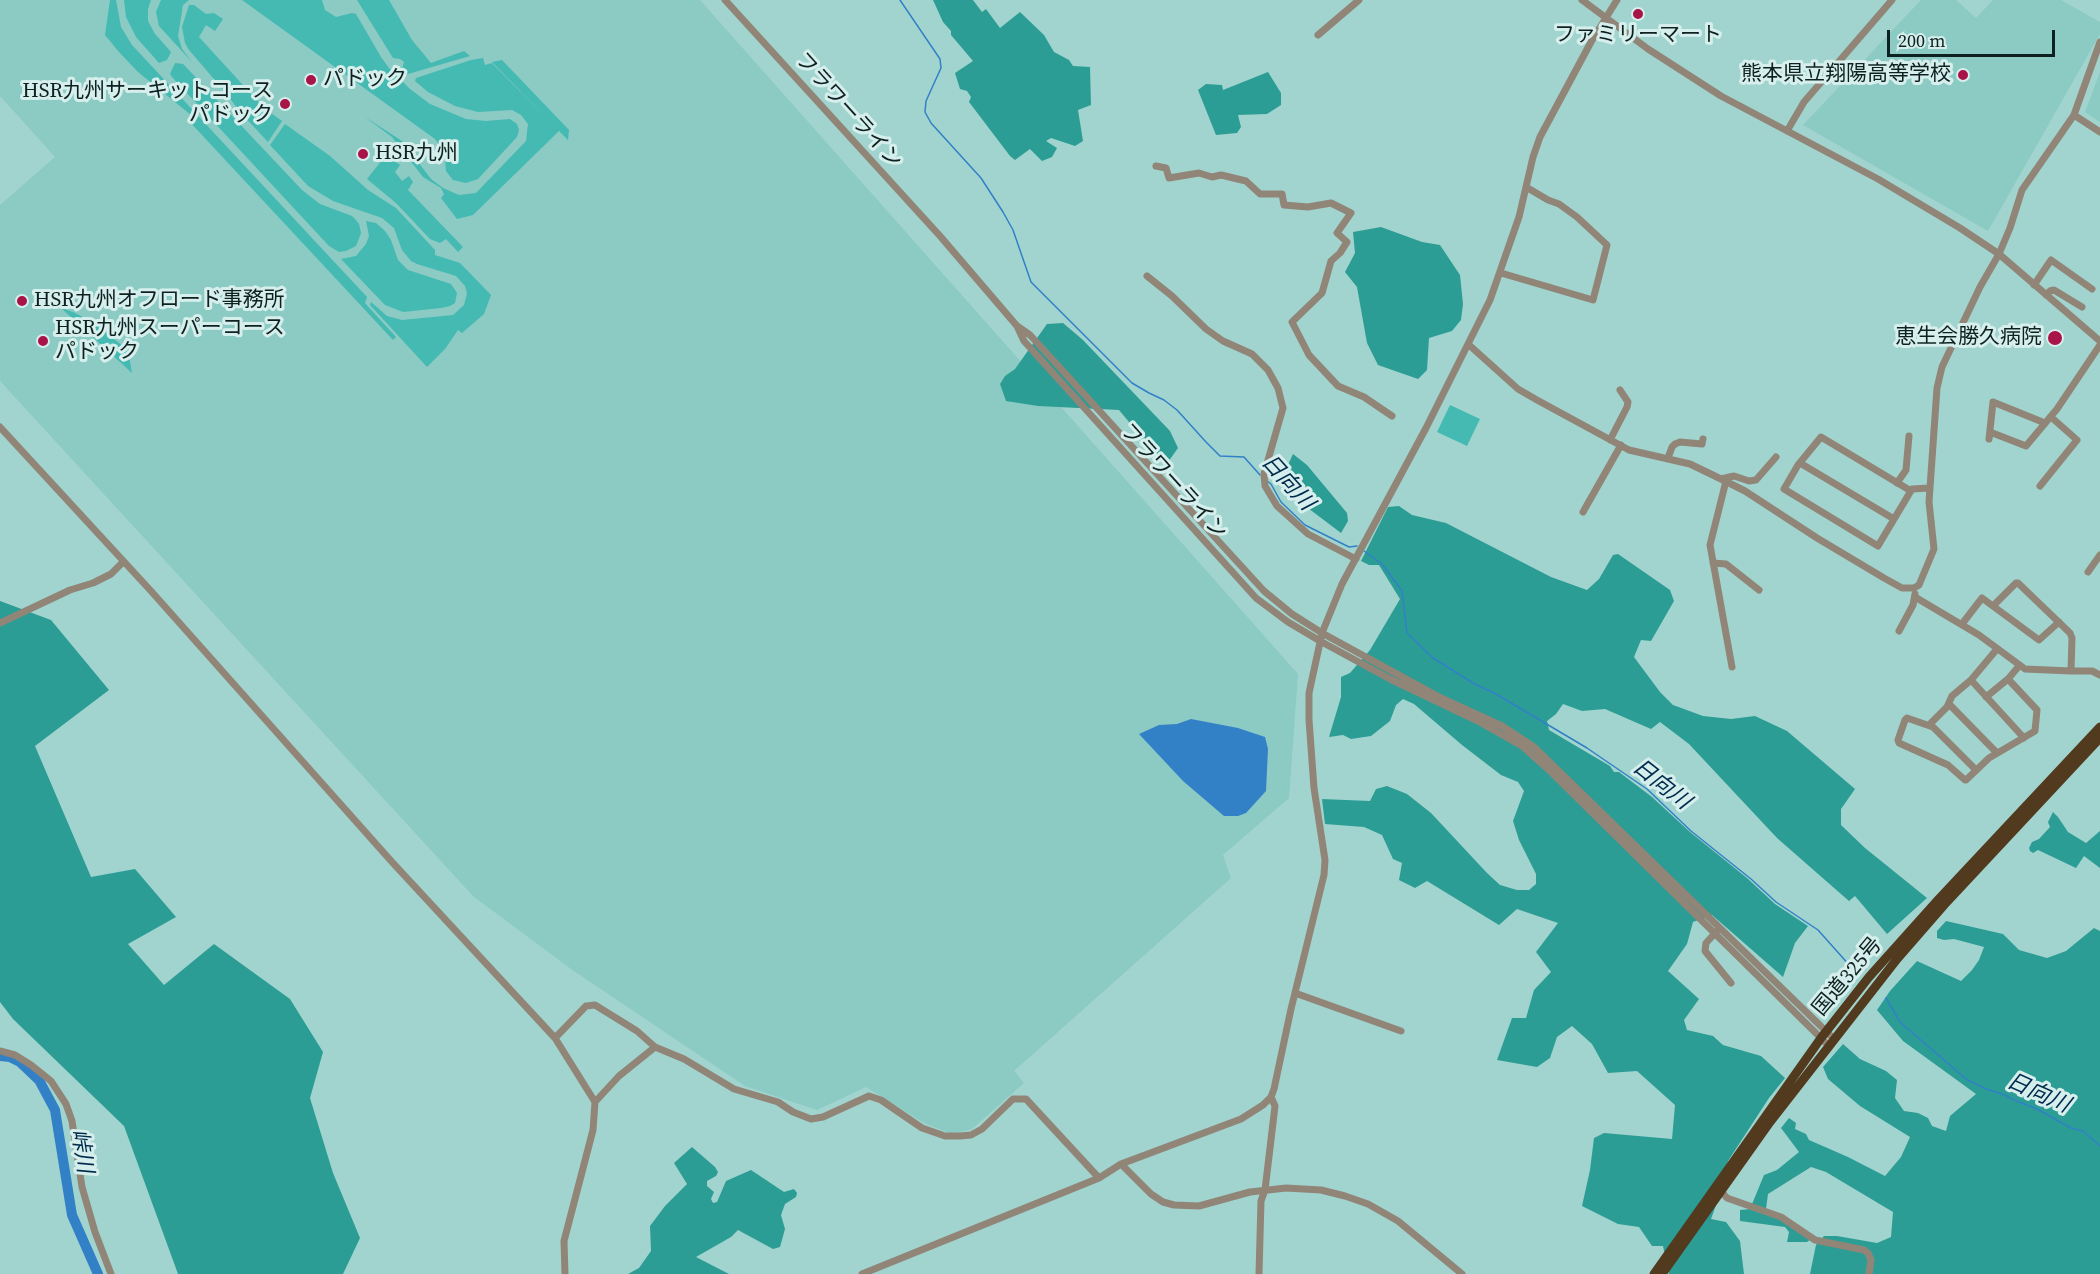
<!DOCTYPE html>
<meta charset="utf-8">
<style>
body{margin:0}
#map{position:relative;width:2100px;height:1274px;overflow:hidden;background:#a1d4ce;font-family:"Source Serif 4",serif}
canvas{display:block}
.scale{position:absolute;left:1887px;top:30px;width:168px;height:27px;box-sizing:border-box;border:3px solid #0d2120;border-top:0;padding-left:8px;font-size:18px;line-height:21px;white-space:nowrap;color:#0d2120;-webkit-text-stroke:4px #d6efec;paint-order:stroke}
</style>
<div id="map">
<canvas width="2100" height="1274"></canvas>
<div class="scale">200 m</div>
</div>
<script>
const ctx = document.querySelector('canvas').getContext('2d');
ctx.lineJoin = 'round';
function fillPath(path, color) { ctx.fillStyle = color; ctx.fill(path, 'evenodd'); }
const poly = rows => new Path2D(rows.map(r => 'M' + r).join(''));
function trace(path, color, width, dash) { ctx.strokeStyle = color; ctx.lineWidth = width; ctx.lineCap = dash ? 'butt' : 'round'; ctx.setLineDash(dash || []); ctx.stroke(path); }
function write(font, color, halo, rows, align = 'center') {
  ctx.font = font + ' "Source Serif 4","Noto Sans JP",serif'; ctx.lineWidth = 6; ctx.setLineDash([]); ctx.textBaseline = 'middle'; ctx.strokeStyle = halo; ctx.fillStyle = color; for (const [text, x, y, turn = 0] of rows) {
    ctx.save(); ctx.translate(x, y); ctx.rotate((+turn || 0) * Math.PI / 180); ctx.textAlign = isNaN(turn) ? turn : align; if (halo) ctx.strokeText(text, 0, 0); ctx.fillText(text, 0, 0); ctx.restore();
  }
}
const built = poly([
 [0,0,700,0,1298,674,1289,798,1223,855,1231,878,1014,1071,1024,1083,972,1129,952,1134,924,1123,866,1087,817,1110,745,1086,571,969,473,896,0,381,0,205,55,157,0,96],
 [1921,0,1956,0,1976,18,1993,0,2061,0,2100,22,2100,34,1988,231,1803,125],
 [2100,72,2100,122,2085,112]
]);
const green = poly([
 [110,0,116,0,121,27,132,45,367,297,365,303,396,337,393,340,188,120,191,115,138,72,119,52,105,35],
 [124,0,151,0,148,9,148,21,155,34,171,52,167,60,159,63,136,37,126,17],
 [161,0,189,0,183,5,178,36,182,49,192,62,159,26,156,12],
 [242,0,322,0,325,10,336,17,352,13,356,14,381,57,389,68,410,89,430,104,466,119,486,121,510,119,517,124,519,130,517,137,478,179,466,183,453,180,446,171,445,158,441,147,435,139],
 [357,0,389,0,412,40,431,63,464,51,470,56,408,74,402,69,404,62,400,59,393,58],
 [189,5,194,5,206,14,214,13,223,19,215,31,206,25,199,37,264,108,282,121,268,142,240,112,226,93,189,50,185,43,182,27],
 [483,58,485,65,492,63,552,124,492,62,502,60,569,130,568,140,559,131,473,215,457,219,441,198,444,194,441,188,423,177,392,137,365,117,402,141,431,179,443,188,459,195,476,193,526,141,528,124,521,115,512,110,478,112,455,106,428,92,415,81,416,78,471,60],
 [175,63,183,64,186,67,302,190,320,204,352,216,355,219,359,224,361,233,356,246,346,251,339,252,329,246,172,77,170,74],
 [285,124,330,156,368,190,396,208,435,250,435,255,460,263,491,295,484,314,462,333,458,330,445,349,427,367,370,305,371,302,387,316,402,320,453,315,464,305,467,293,465,286,456,276,417,264,411,261,402,250,394,228,382,218,333,201,308,186,270,145],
 [386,155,400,165,395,172,402,181,409,176,413,182,408,190,463,247,458,252,446,239,440,243,430,239,396,203,367,179],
 [366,221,376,223,385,231,391,240,398,260,408,270,451,284,457,293,455,303,450,306,441,308,403,312,385,305,341,259,356,256,366,244,369,236],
 [61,308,73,312,94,323,124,347,129,356,132,373],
 [1450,405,1480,419,1467,446,1437,432]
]);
const forest = poly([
 [933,0,973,0,982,12,986,9,1000,28,1020,12,1044,35,1054,52,1069,60,1073,66,1090,67,1091,105,1078,110,1083,141,1075,146,1051,138,1046,141,1057,148,1052,157,1042,161,1030,149,1015,160,1010,156,969,102,971,97,967,91,960,89,955,73,973,61,951,35,951,31,943,22],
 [1268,72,1281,93,1281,105,1267,114,1238,115,1241,127,1237,133,1216,135,1198,90,1206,84,1222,85,1223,90],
 [1381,227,1422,242,1440,245,1460,275,1463,304,1461,320,1452,331,1429,338,1427,370,1418,379,1378,365,1367,343,1357,287,1345,272,1355,253,1353,232],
 [1063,323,1083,340,1170,431,1178,448,1168,462,1159,458,1119,410,1038,406,1006,401,1000,384,1005,376,1015,369,1047,324],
 [1293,454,1307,465,1347,513,1348,521,1341,533,1296,499,1288,483,1287,467],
 [1399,506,1412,515,1446,523,1551,577,1587,590,1599,579,1613,555,1618,554,1670,590,1674,601,1651,641,1641,640,1634,657,1660,692,1673,705,1703,716,1731,719,1755,716,1787,731,1855,789,1841,809,1841,825,1865,848,1927,898,1887,934,1855,896,1849,901,1777,838,1689,744,1660,722,1651,729,1605,709,1582,711,1563,704,1556,714,1547,721,1549,730,1610,766,1614,772,1619,772,1652,797,1690,832,1747,878,1775,904,1808,926,1795,943,1783,977,1712,915,1693,922,1687,944,1668,971,1699,999,1684,1020,1687,1030,1713,1036,1723,1045,1761,1056,1785,1078,1769,1098,1728,1161,1721,1191,1711,1219,1726,1222,1740,1241,1744,1274,1669,1274,1663,1246,1652,1246,1639,1227,1618,1224,1582,1206,1590,1170,1594,1138,1604,1133,1672,1139,1675,1105,1637,1071,1608,1073,1592,1044,1572,1026,1557,1037,1550,1058,1537,1067,1497,1060,1512,1018,1526,1018,1534,990,1551,972,1536,952,1558,923,1517,909,1499,925,1427,881,1415,888,1399,880,1402,863,1393,859,1382,835,1364,827,1325,824,1322,799,1370,801,1376,789,1387,786,1407,794,1431,813,1487,873,1500,885,1517,890,1529,890,1536,884,1536,874,1519,840,1513,821,1524,791,1518,782,1501,775,1462,745,1414,704,1403,699,1396,705,1390,721,1371,736,1351,739,1343,735,1329,737,1341,697,1341,677,1350,673,1370,650,1400,599,1379,565,1369,565,1361,561,1388,507],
 [0,601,51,620,109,690,35,746,91,877,135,869,176,917,128,944,164,985,214,944,290,999,323,1052,310,1098,333,1173,360,1238,343,1274,178,1274,124,1126,13,1019,0,1002],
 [2053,812,2058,817,2068,832,2086,843,2100,831,2100,868,2084,856,2076,868,2038,850,2033,853,2030,851,2029,848,2032,842,2039,839,2050,827,2048,822],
 [1946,921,2003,934,2019,950,2047,958,2066,951,2094,928,2100,931,2100,1274,1810,1274,1816,1245,1824,1236,1837,1236,1877,1243,1891,1237,1893,1212,1826,1172,1811,1167,1768,1194,1766,1209,1811,1239,1807,1242,1787,1242,1789,1232,1785,1227,1740,1221,1740,1210,1750,1209,1764,1175,1777,1170,1799,1152,1781,1128,1789,1118,1796,1123,1795,1129,1806,1134,1809,1140,1848,1157,1885,1176,1901,1157,1910,1137,1860,1106,1828,1079,1823,1067,1843,1044,1860,1059,1886,1071,1897,1080,1895,1098,1904,1111,1918,1113,1928,1118,1932,1126,1946,1131,1950,1116,1976,1094,1903,1041,1877,1010,1890,991,1917,961,1961,981,1972,970,1979,960,1984,947,1954,939,1944,940,1937,938,1937,931],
 [692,1147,715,1167,718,1172,716,1176,707,1181,707,1186,714,1192,711,1199,713,1203,717,1202,726,1181,751,1170,784,1192,794,1189,797,1193,796,1197,785,1204,781,1215,785,1229,780,1247,773,1249,738,1230,731,1237,696,1257,729,1274,628,1274,639,1268,651,1251,650,1226,665,1206,687,1184,674,1163]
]);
const water = poly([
 [1191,719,1238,728,1265,737,1268,749,1266,791,1246,813,1238,816,1224,816,1183,781,1139,734,1159,725,1177,724]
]);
const stream = poly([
 [900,0,940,59,941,68,926,101,925,112,931,123,981,178,1003,212,1013,230,1031,282,1132,383,1149,393,1164,400,1177,410,1206,442,1220,456,1244,457,1260,475],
 [1266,480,1271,484,1281,502,1305,525,1349,547,1357,546],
 [1364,551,1382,564,1402,591,1407,633,1433,658,1473,683,1496,694,1587,748,1647,789,1691,831,1751,879,1776,902,1818,930,1851,967],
 [1886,998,1900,1022,1966,1079,1986,1089,2005,1095,2014,1100,2037,1109,2071,1128,2083,1131,2100,1146]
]);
const river = poly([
 [0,1056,10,1057,20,1062,39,1080,55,1110,72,1215,98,1274]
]);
const minor = poly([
 [725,0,940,236,1017,326,1030,335,1264,591,1292,614,1322,633,1441,698,1502,726,1534,747,1834,1039],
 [1582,0,1648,49,1721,96,1878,179,1960,228,1999,254,2100,341],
 [1318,35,1359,0],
 [2074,115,2100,132],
 [1787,131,1804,102,1892,0],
 [1156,166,1166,168,1169,178,1199,173,1212,177,1221,175,1246,181,1260,194,1282,194,1284,205,1308,207,1331,203,1351,213,1337,233,1347,242,1340,253,1331,261,1322,293,1292,322,1309,355,1338,386,1364,397,1392,416],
 [1501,273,1593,300,1607,245,1577,217,1559,204,1548,200,1526,187],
 [1147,276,1172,296,1206,329,1223,341,1252,354,1268,370,1278,388,1283,408,1264,474,1265,486,1277,506,1308,534,1356,559],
 [2034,285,2051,260,2092,289],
 [2046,295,2050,291,2054,290,2082,307],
 [1017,326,1024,341,1256,598,1288,622,1320,641,1390,679,1478,721,1522,746,1550,771,1829,1046],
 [1468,344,1518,389,1537,400,1629,450,1690,464,1721,479,1745,491,1817,538,1884,578,1902,588,1914,588,1919,585,1934,549,1929,502,1937,388,1942,367,1980,287,1999,254,2010,228,2022,190,2074,115,2100,42],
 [0,427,151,591,392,862,555,1038,595,1102,593,1130,564,1241,565,1274],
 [1990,432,2026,446,2057,409,2100,345],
 [1989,439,1993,402,2045,423],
 [1610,440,1627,407,1628,402,1620,390],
 [1668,458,1672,447,1675,444,1680,442,1702,444,1703,439],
 [1800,463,1894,519],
 [1721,479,1734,476,1749,481,1756,480,1776,457],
 [1726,481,1710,545,1732,667],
 [1897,483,1906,470,1909,436],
 [2040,486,2077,440,2051,417],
 [1911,491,1821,437,1798,465,1784,489,1878,546,1912,489,1930,488],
 [1583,512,1621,445],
 [1713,563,1726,564,1759,590],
 [2088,572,2100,555],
 [1915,597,1979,635,2025,669,2071,671,2072,638,2070,633,2018,583,2016,583,1993,606],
 [0,623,70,590,93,583,111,574,123,562],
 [1962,624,1982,598,2039,640,2059,622],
 [1899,631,1913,605,1915,594],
 [2071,671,2092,671,2100,675],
 [1971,680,2024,738],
 [1986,697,2008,679],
 [1949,704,1997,753],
 [1929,725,1947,707,1952,696,1971,680,1997,649],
 [1976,770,1933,727,1907,718,1905,720,1898,740,1899,743,1948,765,1965,780,1966,780,1989,758,2035,731,2037,710,2008,679,2019,666],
 [1718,930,1706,943,1705,951,1731,983],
 [1295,993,1401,1031],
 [555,1038,586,1006,595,1005,637,1031,655,1047,684,1059,734,1089,778,1102,793,1112,811,1119,823,1117,869,1096,881,1100,922,1128,945,1136,960,1136,971,1135,982,1129,1013,1099,1026,1099,1099,1178],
 [0,1051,15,1055,31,1065,51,1081,66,1104,72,1121,82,1187,95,1232,111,1274],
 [595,1102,619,1076,655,1047],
 [1721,1191,1727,1198,1781,1217,1815,1240,1864,1250,1868,1253,1871,1260,1869,1274],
 [862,1274,1099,1178,1121,1164],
 [1259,1274,1261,1201,1265,1190,1275,1106,1271,1097],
 [1462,1274,1398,1221,1368,1204,1345,1196,1321,1190,1286,1188,1250,1192,1199,1206,1174,1205,1163,1202,1151,1194,1121,1164,1241,1119,1263,1105,1271,1097,1274,1089,1291,1009,1324,875,1325,860,1314,788,1309,720,1309,693,1322,633,1342,584,1426,428,1490,300,1519,217,1533,157,1540,137,1591,42,1617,0]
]);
const highway = poly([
 [1654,1274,1821,1038,1869,977,1938,900,2100,727],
 [1662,1274,1770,1122,1897,959,1944,905,2100,738]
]);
const markers = [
 [1638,14,6,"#a81348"],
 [1963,75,6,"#a81348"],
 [311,80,6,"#a81348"],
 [285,104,6,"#a81348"],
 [363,154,6,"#a81348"],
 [22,301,6,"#a81348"],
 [2055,338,8,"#a81348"],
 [43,341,6,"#a81348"]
];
const poiNames = [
 ["ファミリーマート",1638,36,"center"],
 ["熊本県立翔陽高等学校",1951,75,"right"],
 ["パドック",323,80],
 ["HSR九州サーキットコース",273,92,"right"],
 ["パドック",273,116,"right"],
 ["HSR九州",375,154],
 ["HSR九州オフロード事務所",34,301],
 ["HSR九州スーパーコース",55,329],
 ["パドック",55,353],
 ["恵生会勝久病院",2042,338,"right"]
];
const streetNames = [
 ["フラワーライン",848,111,48],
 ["フラワーライン",1173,482,48],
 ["国道325号",1848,977,-50]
];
const waterNames = [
 ["日向川",1287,483,48],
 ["日向川",1661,785,38],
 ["日向川",2038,1094,24],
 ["峠川",81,1151,81]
];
fillPath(built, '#8ccac4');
fillPath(green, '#44bab2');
fillPath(forest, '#2c9d95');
fillPath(water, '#3281c7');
trace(stream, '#3281c7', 1.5);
trace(river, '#3281c7', 10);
trace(minor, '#918578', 7);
trace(highway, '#523a1f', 9);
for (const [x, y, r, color] of markers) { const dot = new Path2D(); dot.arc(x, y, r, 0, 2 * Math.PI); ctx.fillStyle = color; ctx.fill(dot); trace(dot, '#d6efec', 2); }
write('21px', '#0d2120', '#d6efec', poiNames, 'left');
write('21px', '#0d2120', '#d6efec', streetNames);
write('italic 22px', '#002a4d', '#d6efec', waterNames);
</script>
